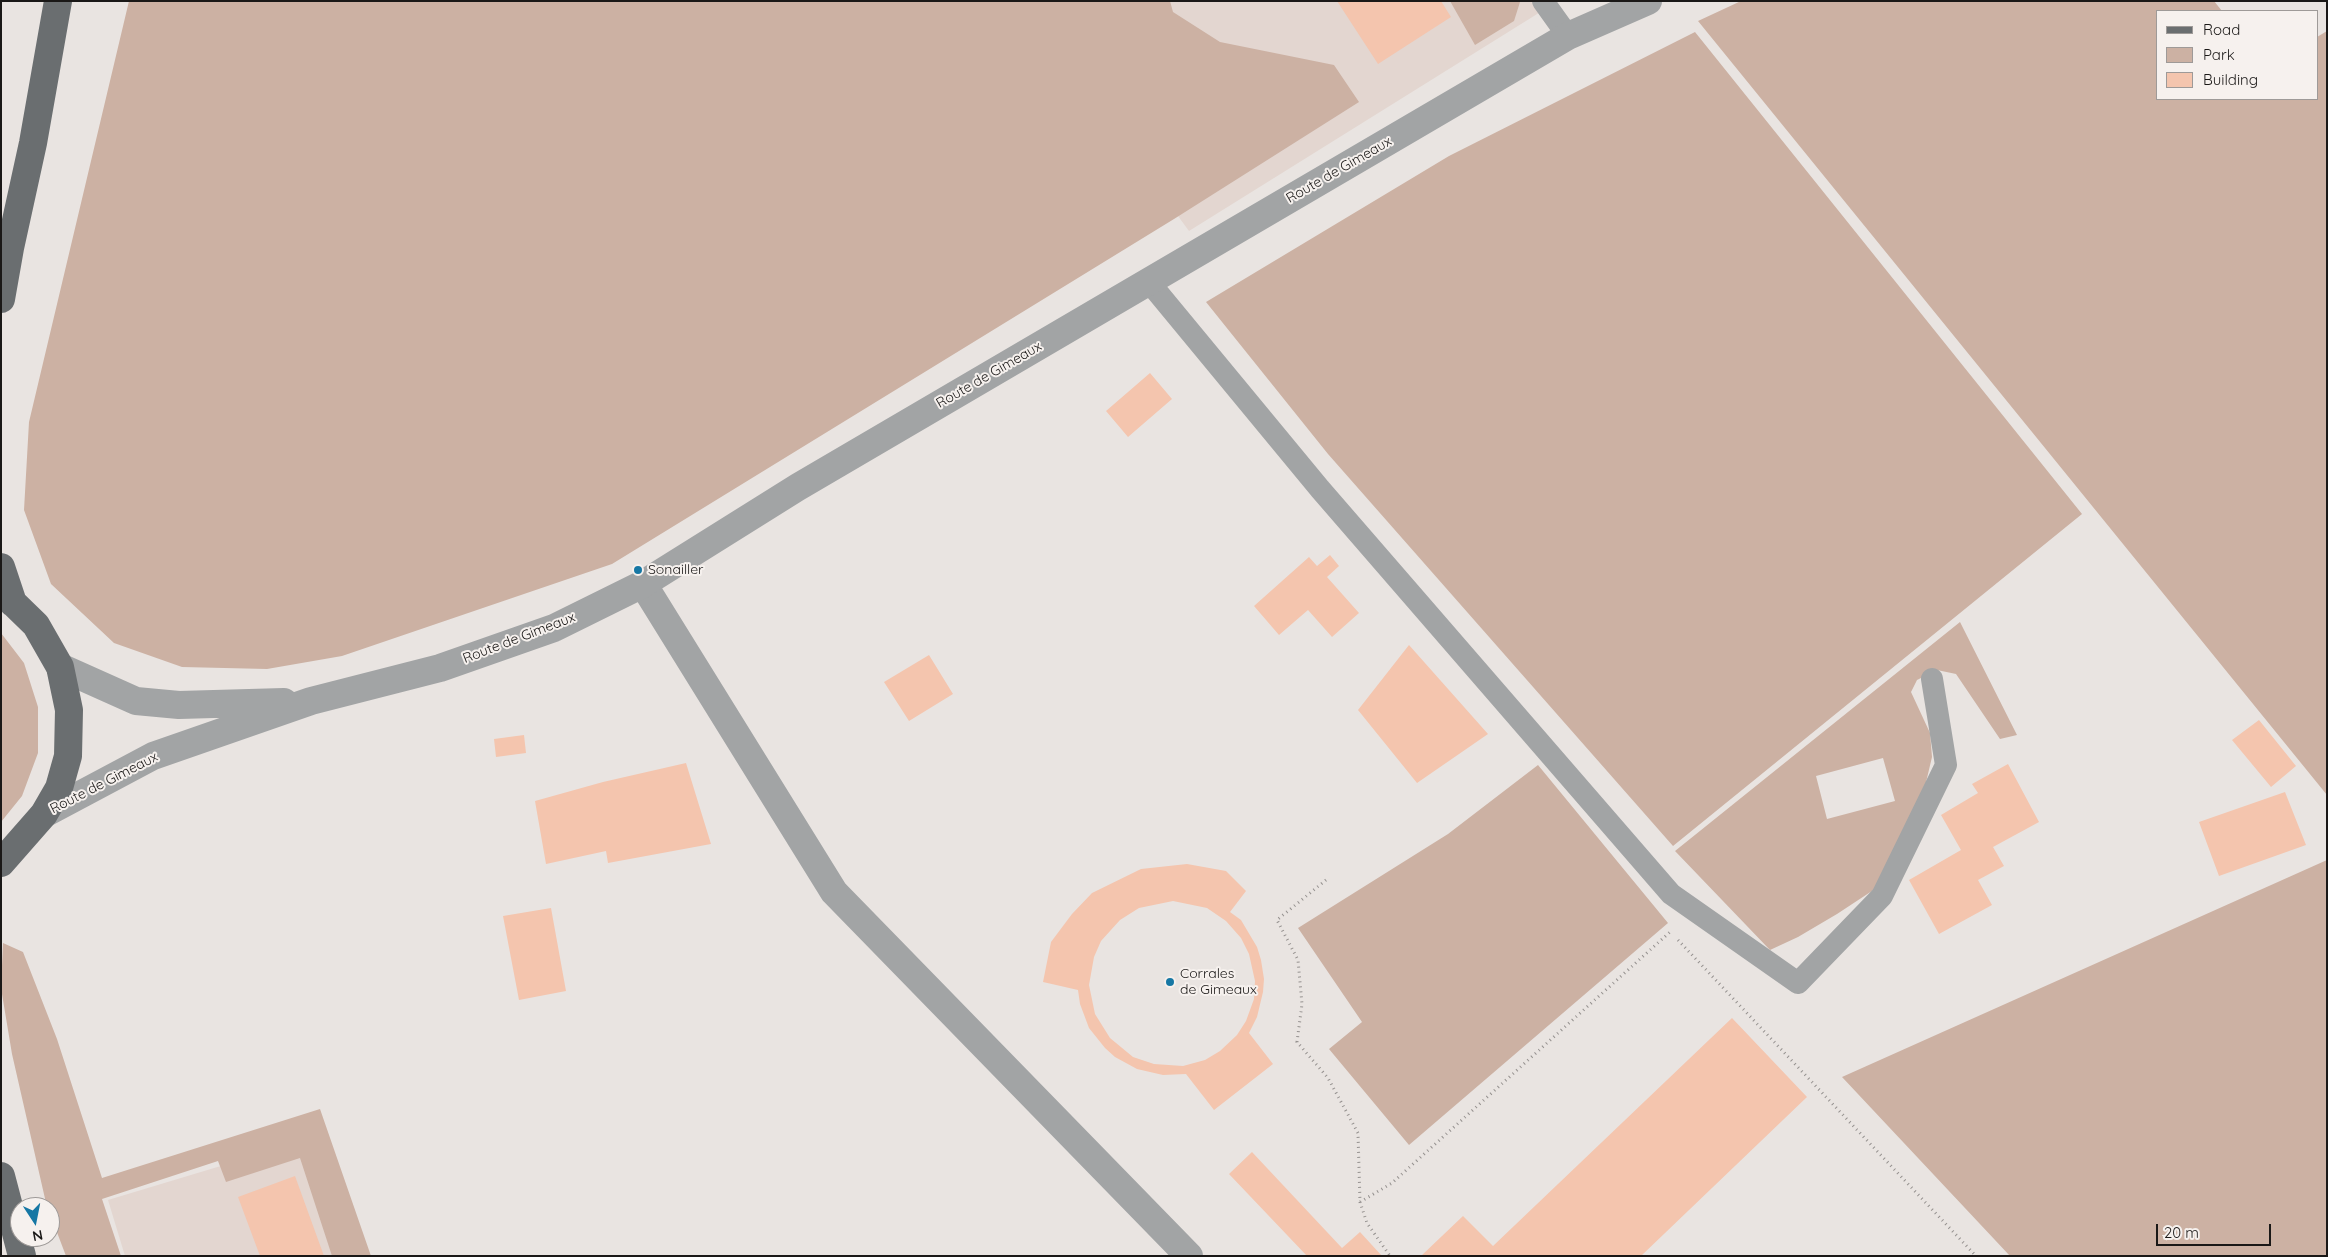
<!DOCTYPE html>
<style>
body{margin:0}
#map{position:relative;width:2328px;height:1257px;overflow:hidden;background:#e9e4e1;font-family:Quicksand,sans-serif}
canvas{display:block}
.frame{position:absolute;inset:0;border:2px solid #1a1817;pointer-events:none}
.legend{position:absolute;left:2156px;top:10px;width:162px;height:90px;box-sizing:border-box;background:#f6f1ee;border:1px solid #9e9a98;margin:0;padding:6px 9px;list-style:none;font-size:15px;color:#1a1817}
.legend li{display:flex;align-items:center;gap:10px;height:25px}
.legend b{width:25px;border:1px solid #9e9a98}
.north{position:absolute;left:10px;top:1197px;width:50px;height:50px;box-sizing:border-box;background:#f6f1ee;border:1px solid #9e9a98;border-radius:50%;rotate:169deg;font-size:14px;font-weight:700;line-height:20px;text-align:center;color:#1a1817}
.north::after{content:'';display:block;margin:auto;width:18px;height:22px;background:#1677a4;clip-path:polygon(50% 0,100% 100%,50% 72%,0 100%)}
.scale{position:absolute;left:2156px;top:1224px;width:115px;height:22px;box-sizing:border-box;border:2px solid #1a1817;border-top:0;padding-left:6px;font-size:15px;line-height:18px;white-space:nowrap;color:#1a1817;-webkit-text-stroke:4px #f6f1ee;paint-order:stroke}
</style>
<div id="map">
<canvas width="2328" height="1257"></canvas>
<div class="frame"></div>
<ul class="legend">
<li><b style="height:6px;background:#6a6e70"></b>Road</li>
<li><b style="height:14px;background:#ccb1a3"></b>Park</li>
<li><b style="height:14px;background:#f4c5ae"></b>Building</li>
</ul>
<div class="north">N</div>
<div class="scale">20 m</div>
</div>
<script>
const ctx = document.querySelector('canvas').getContext('2d');
ctx.lineJoin = 'round';
function fillPath(path, color) { ctx.fillStyle = color; ctx.fill(path, 'evenodd'); }
const poly = rows => new Path2D(rows.map(r => 'M' + r).join(''));
function trace(path, color, width, dash) { ctx.strokeStyle = color; ctx.lineWidth = width; ctx.lineCap = dash ? 'butt' : 'round'; ctx.setLineDash(dash || []); ctx.stroke(path); }
function write(font, color, halo, rows, align = 'center') {
  ctx.font = font + ' Quicksand,sans-serif'; ctx.lineWidth = 4; ctx.setLineDash([]); ctx.textBaseline = 'middle'; ctx.strokeStyle = halo; ctx.fillStyle = color; for (const [text, x, y, turn = 0] of rows) {
    ctx.save(); ctx.translate(x, y); ctx.rotate((+turn || 0) * Math.PI / 180); ctx.textAlign = isNaN(turn) ? turn : align; if (halo) ctx.strokeText(text, 0, 0); ctx.fillText(text, 0, 0); ctx.restore();
  }
}
const built = poly([
 [1020,1,1558,1,1189,231],
 [297,1143,333,1256,125,1256,108,1200]
]);
const green = poly([
 [129,1,1170,1,1173,12,1220,42,1334,65,1359,102,1174,219,612,564,342,656,267,669,182,667,114,643,51,584,24,510,29,422],
 [1450,1,1520,1,1520,2,1514,21,1475,45],
 [1741,1,2214,1,2222,11,2157,11,2157,99,2317,99,2317,37,2327,31,2327,795,1698,21],
 [1695,32,2082,514,1673,846,1328,454,1206,302,1449,156],
 [1960,622,2017,735,2000,739,1956,674,1937,670,1917,680,1911,692,1930,733,1932,757,1923,795,1875,889,1837,914,1798,937,1770,950,1675,851],
 [1883,758,1895,801,1827,819,1816,776],
 [1,633,24,663,38,707,38,753,22,796,1,822],
 [1538,765,1668,923,1409,1145,1329,1049,1362,1022,1298,928,1448,834],
 [2327,860,2327,1256,2010,1256,1842,1077],
 [3,943,23,952,57,1039,102,1178,320,1109,371,1256,332,1256,300,1158,226,1182,218,1161,102,1199,121,1256,66,1256,50,1214,50,1207,47,1207,46,1203,12,1054,1,988]
]);
const building = poly([
 [1337,1,1441,1,1451,17,1378,64],
 [1150,373,1172,399,1128,437,1106,411],
 [1330,555,1339,566,1327,577,1359,613,1332,637,1308,610,1279,635,1254,606,1309,557,1317,566],
 [1409,645,1488,734,1417,783,1358,710],
 [929,655,953,694,909,721,884,682],
 [2259,720,2296,766,2271,787,2232,740],
 [524,735,526,753,496,757,494,739],
 [686,763,711,844,608,863,606,851,546,864,535,801,603,782],
 [2008,764,2039,822,1993,847,2004,866,1978,880,1992,905,1939,934,1909,880,1961,850,1941,815,1978,793,1972,784],
 [2285,792,2306,845,2219,876,2199,822],
 [1187,864,1226,871,1246,891,1230,912,1241,920,1257,947,1261,960,1264,979,1263,992,1257,1017,1249,1033,1273,1064,1214,1110,1186,1074,1163,1075,1137,1069,1115,1057,1105,1048,1089,1028,1080,1004,1078,990,1043,982,1051,942,1072,914,1092,893,1141,869],
 [1173,901,1207,908,1226,921,1241,938,1249,954,1255,981,1254,999,1246,1021,1237,1035,1220,1051,1205,1060,1183,1066,1154,1064,1133,1057,1110,1038,1095,1014,1089,985,1094,957,1101,941,1120,920,1139,908],
 [551,908,566,991,519,1000,503,916],
 [1732,1018,1807,1097,1641,1256,1421,1256,1463,1216,1493,1246],
 [1252,1152,1342,1248,1360,1232,1382,1256,1307,1256,1229,1174],
 [295,1176,324,1256,260,1256,238,1197]
]);
const path = poly([
 [1326,880,1277,920,1298,960,1302,1004,1297,1042,1328,1078,1358,1133,1360,1202,1367,1223,1390,1256],
 [1678,940,1976,1256],
 [1360,1202,1392,1183,1670,932]
]);
const service = poly([
 [1543,1,1568,36],
 [1149,282,1320,489,1671,894,1798,983,1882,896,1946,765,1932,679]
]);
const minor = poly([
 [643,584,834,892,1189,1256]
]);
const tertiary = poly([
 [60,667,136,701,179,705,284,702],
 [44,814,153,756,311,701,440,668,554,628,643,584,798,487,1568,36,1648,1]
]);
const primary = poly([
 [1,299,10,248,33,143,58,1],
 [1,567,13,603],
 [1,591,36,625,60,667,69,710,68,756,59,788,44,814,1,863],
 [1,1176,22,1256]
]);
const markers = [
 [638,570,5,"#1677a4"],
 [1170,982,5,"#1677a4"]
];
const streetNames = [
 ["Route de Gimeaux",1339,170,-30],
 ["Route de Gimeaux",989,375,-30],
 ["Route de Gimeaux",519,638,-21],
 ["Route de Gimeaux",104,783,-27]
];
const poiNames = [
 ["Sonailler",648,570],
 ["Corrales",1180,974],
 ["de Gimeaux",1180,990]
];
fillPath(built, '#e3d6d0');
fillPath(green, '#ccb1a3');
fillPath(building, '#f4c5ae');
trace(path, '#95918f', 3, [1, 4]);
trace(service, '#a2a4a5', 22);
trace(minor, '#a2a4a5', 28);
trace(tertiary, '#a2a4a5', 28);
trace(primary, '#6a6e70', 28);
for (const [x, y, r, color] of markers) { const dot = new Path2D(); dot.arc(x, y, r, 0, 2 * Math.PI); ctx.fillStyle = color; ctx.fill(dot); trace(dot, '#f6f1ee', 2); }
write('14px', '#1a1817', '#f6f1ee', streetNames);
write('14px', '#1a1817', '#f6f1ee', poiNames, 'left');
</script>
